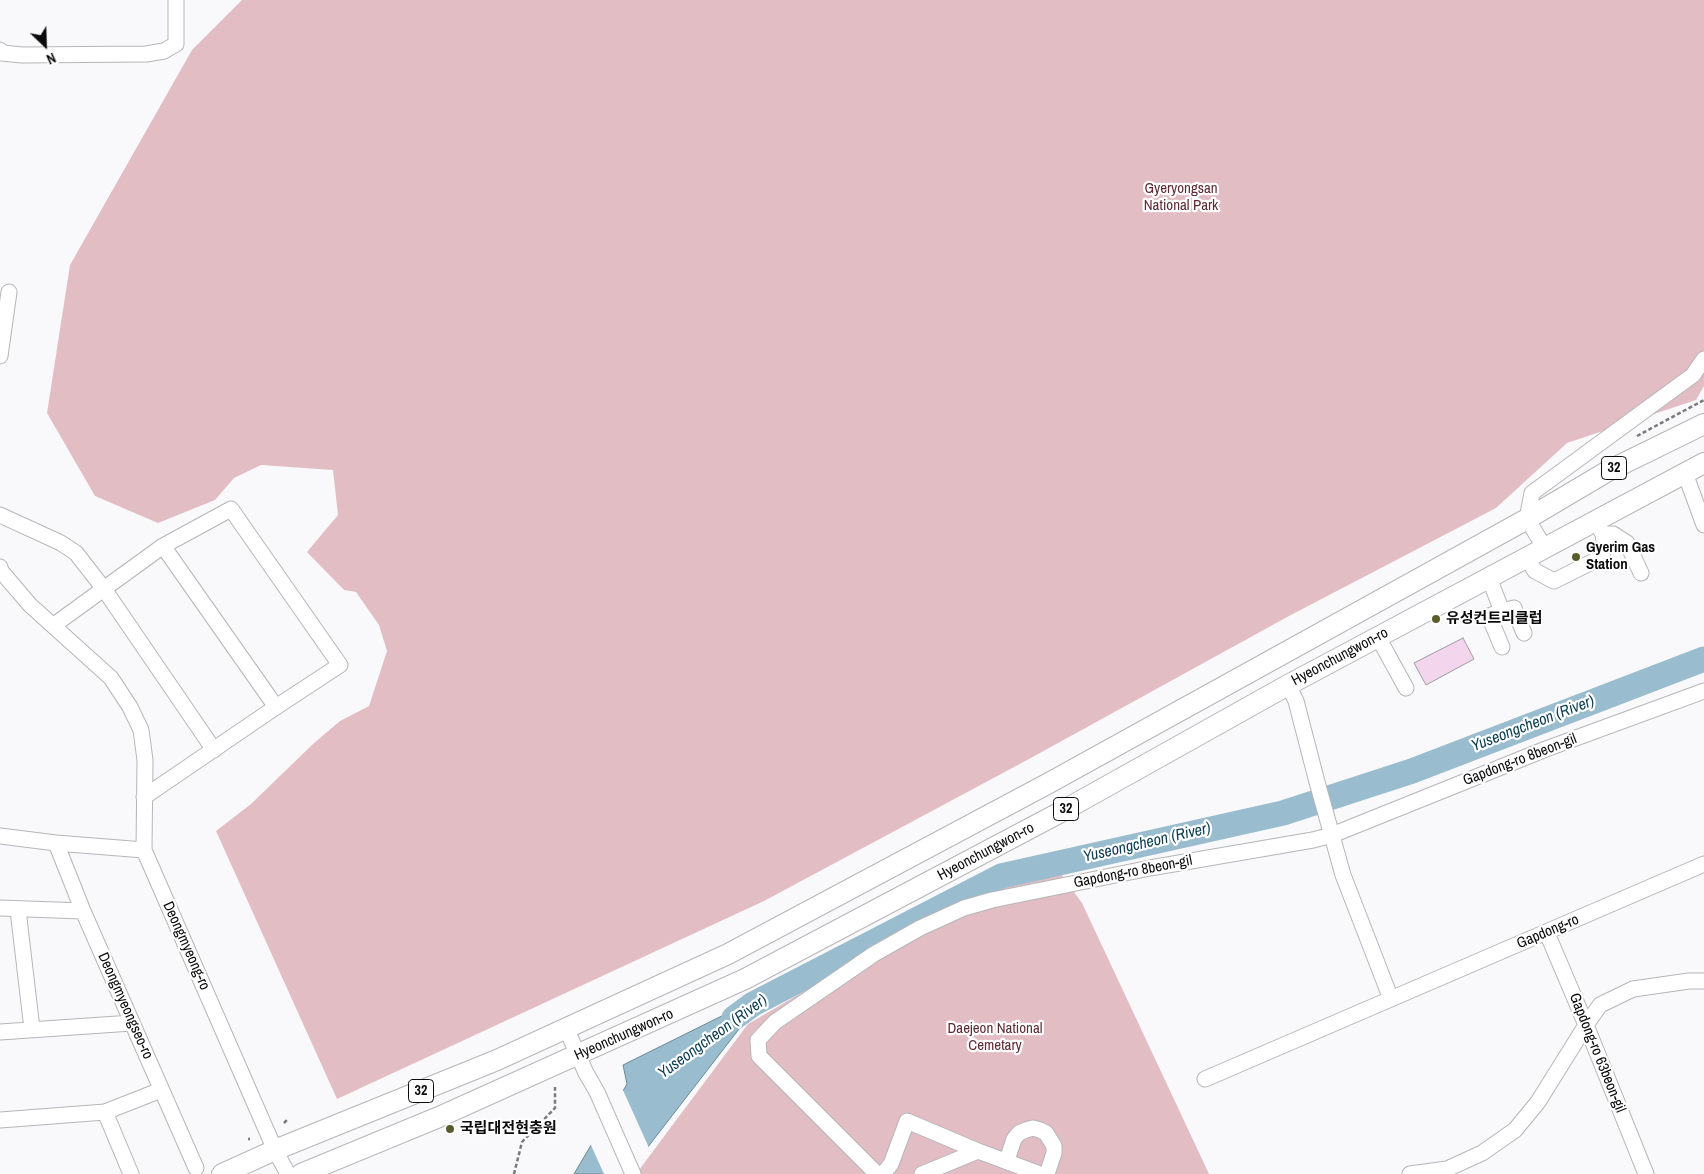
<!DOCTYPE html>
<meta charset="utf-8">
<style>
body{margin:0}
#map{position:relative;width:1704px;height:1174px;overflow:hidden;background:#f9f8fb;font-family:"Archivo Narrow",sans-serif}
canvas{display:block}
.north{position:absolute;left:20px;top:20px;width:50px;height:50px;-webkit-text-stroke:4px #fff;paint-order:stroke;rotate:156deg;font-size:14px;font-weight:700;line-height:20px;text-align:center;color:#0b0b0c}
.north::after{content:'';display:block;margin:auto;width:18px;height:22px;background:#0b0b0c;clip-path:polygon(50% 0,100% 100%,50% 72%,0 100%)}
</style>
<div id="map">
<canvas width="1704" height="1174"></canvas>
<div class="north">N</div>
</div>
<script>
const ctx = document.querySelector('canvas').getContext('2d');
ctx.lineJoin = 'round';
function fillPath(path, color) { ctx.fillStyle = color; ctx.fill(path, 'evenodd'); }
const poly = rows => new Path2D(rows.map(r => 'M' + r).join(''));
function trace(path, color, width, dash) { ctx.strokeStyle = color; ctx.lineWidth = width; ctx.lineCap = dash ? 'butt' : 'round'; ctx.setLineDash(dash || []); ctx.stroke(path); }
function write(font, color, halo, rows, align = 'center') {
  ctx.font = font + ' "Archivo Narrow","Noto Sans KR",sans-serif'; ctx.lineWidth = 4.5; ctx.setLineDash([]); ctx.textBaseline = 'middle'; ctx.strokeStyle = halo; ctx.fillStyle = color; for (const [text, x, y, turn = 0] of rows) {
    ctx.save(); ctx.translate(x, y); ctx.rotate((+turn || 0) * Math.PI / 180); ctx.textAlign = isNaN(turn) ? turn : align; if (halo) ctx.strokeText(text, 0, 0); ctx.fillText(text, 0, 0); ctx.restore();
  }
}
const green = poly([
 [242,0,1704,0,1704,386,1696,400,1567,443,1496,508,1289,616,1029,759,764,901,337,1099,216,831,251,804,313,744,340,721,369,706,387,651,379,625,356,592,344,590,307,552,338,515,333,470,261,465,234,478,215,500,158,523,95,496,47,413,70,265,192,50],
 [1056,867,1082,903,1209,1174,636,1174,748,1024,942,911]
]);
const water = poly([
 [762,996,765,1007,746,1020,627,1174,574,1174,627,1084,623,1065,762,996]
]);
const pier = poly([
 [622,1088,650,1150,630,1174,604,1174,590,1143]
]);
const river = poly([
 [734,1018,753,1004,1001,876,1283,813,1412,771,1704,659]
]);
const building = poly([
 [1463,638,1474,659,1426,685,1414,663,1463,638]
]);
const path = poly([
 [1637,436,1704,400],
 [284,1123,287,1120],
 [248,1139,250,1139],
 [514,1174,522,1142,555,1108,555,1087]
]);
const minor = poly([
 [0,50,2,53,22,55,146,54,164,51,176,44,176,0],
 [0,356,9,292],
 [1685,473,1704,525],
 [0,515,61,543,76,553,104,589,214,750],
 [1599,527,1603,534,1613,534,1627,543,1641,573],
 [163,546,276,707],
 [1545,548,1527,519,1532,493,1693,375,1704,359],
 [1527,558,1535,571,1554,581,1602,557,1604,542,1603,534],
 [0,567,1,571,30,605,111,678,130,707,141,730,145,760,144,850],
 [1489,578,1502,611,1489,616,1502,647],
 [1502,611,1514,608,1524,633],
 [54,625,163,546,231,509,340,665,276,707,144,797],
 [1378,637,1406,688],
 [1288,685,1296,701,1317,782,1343,875,1391,999],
 [0,836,56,843,144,850,275,1150,288,1174],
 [56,843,83,911,196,1168],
 [0,908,83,911],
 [18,910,32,1029],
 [1547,933,1586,1025,1646,1174],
 [566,1028,586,1073,597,1092,633,1174],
 [0,1032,132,1023],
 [1205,1079,1704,864],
 [105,1112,131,1174],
 [0,1120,105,1112,161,1090],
 [1007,1160,1014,1139,1019,1133,1026,1130,1033,1128,1040,1130,1046,1133,1054,1146,1054,1153,1047,1174],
 [877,1174,759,1056,758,1040,775,1022,874,954,920,928,964,908,992,900,1150,868,1313,840,1332,835,1546,749,1704,691],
 [883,1174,891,1164,907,1121,978,1151],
 [922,1174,978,1151,1040,1174],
 [1410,1174,1447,1169,1482,1153,1515,1130,1538,1102,1586,1025,1600,1005,1633,989,1689,981,1704,981]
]);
const major = poly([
 [222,1174,275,1150,497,1060,728,954,1049,783,1527,519,1608,471,1704,424],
 [301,1174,439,1117,745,979,1059,813,1288,685,1704,463]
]);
const markers = [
 [1576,557,5,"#5a5d2a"],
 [1436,619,5,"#5a5d2a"],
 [450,1129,5,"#5a5d2a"]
];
const shields = [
 [1614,468,25],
 [1066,809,25],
 [421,1091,25]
];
const shieldNames = [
 ["32",1614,468],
 ["32",1066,809],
 ["32",421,1091]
];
const parkNames = [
 ["Gyeryongsan",1181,189],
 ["National Park",1181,206],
 ["Daejeon National",995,1029],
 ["Cemetary",995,1046]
];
const poiNames = [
 ["Gyerim Gas",1586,548],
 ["Station",1586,565],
 ["유성컨트리클럽",1446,619],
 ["국립대전현충원",460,1129]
];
const streetNames = [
 ["Hyeonchungwon-ro",1340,657,-28],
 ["Gapdong-ro 8beon-gil",1520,760,-21],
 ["Hyeonchungwon-ro",986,852,-28],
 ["Gapdong-ro 8beon-gil",1133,872,-11],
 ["Gapdong-ro",1548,932,-23],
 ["Deongmyeong-ro",186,946,66],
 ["Deongmyeongseo-ro",125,1006,66],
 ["Hyeonchungwon-ro",624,1035,-24],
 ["Gapdong-ro 63beon-gil",1597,1053,68]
];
const waterNames = [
 ["Yuseongcheon (River)",1533,724,-21],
 ["Yuseongcheon (River)",1147,843,-13],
 ["Yuseongcheon (River)",713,1037,-36]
];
fillPath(green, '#e2bec4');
fillPath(water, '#99bdce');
trace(water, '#6e8894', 1);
fillPath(pier, '#f9f8fb');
trace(river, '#99bdce', 25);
fillPath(building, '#f3d5ed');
trace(building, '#9e9c9e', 1);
trace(minor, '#b6b5b8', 17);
trace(major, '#b6b5b8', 22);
trace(path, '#7a7a7b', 2.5, [4, 2.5]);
trace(minor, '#fff', 15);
trace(major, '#fff', 20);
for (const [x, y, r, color] of markers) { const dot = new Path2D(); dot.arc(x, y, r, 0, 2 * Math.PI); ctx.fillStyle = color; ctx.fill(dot); trace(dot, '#fff', 2); }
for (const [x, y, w] of shields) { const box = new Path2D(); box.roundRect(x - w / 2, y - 11.5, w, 23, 4); ctx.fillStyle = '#fff'; ctx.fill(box); trace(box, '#0b0b0c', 1); }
write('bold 14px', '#0b0b0c', null, shieldNames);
write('15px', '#5d2a35', '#fff', parkNames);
write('bold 15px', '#0b0b0c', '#fff', poiNames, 'left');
write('15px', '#0b0b0c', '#fff', streetNames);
write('italic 16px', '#0b3d50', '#fff', waterNames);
</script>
